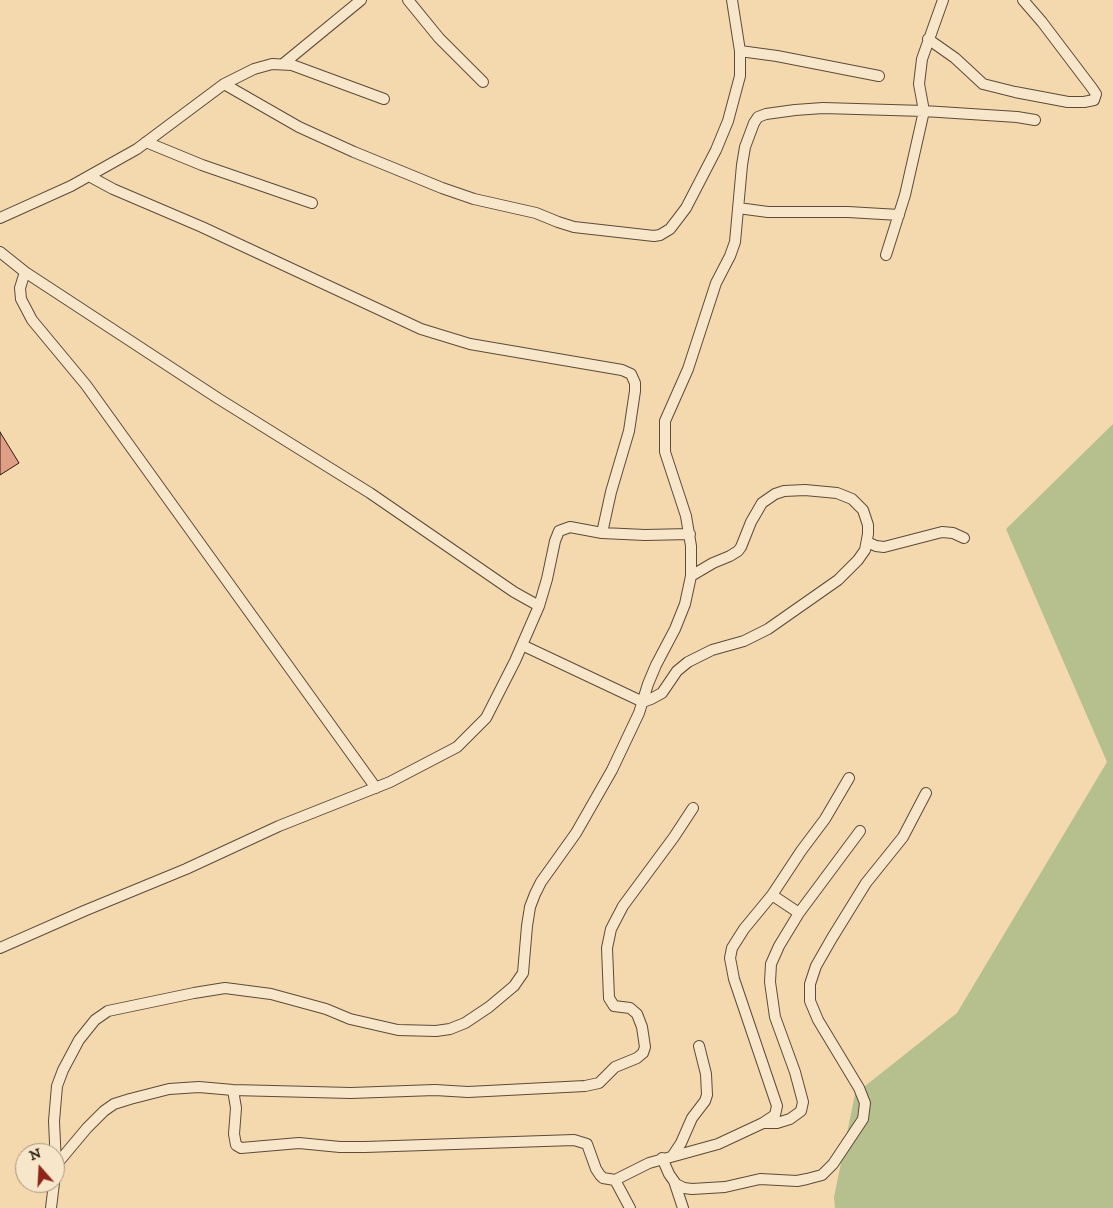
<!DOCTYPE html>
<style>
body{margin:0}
#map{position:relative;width:1113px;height:1208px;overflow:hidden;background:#f4d8ae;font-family:"IM FELL DW Pica",serif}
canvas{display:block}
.north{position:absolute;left:15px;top:1143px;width:50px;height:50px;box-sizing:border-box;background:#f8e6ca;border:1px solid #a59580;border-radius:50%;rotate:341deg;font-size:14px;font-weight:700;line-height:20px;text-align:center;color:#281c11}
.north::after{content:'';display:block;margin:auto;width:18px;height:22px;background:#8f2418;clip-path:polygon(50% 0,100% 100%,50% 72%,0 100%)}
</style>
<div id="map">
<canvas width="1113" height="1208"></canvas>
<div class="north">N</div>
</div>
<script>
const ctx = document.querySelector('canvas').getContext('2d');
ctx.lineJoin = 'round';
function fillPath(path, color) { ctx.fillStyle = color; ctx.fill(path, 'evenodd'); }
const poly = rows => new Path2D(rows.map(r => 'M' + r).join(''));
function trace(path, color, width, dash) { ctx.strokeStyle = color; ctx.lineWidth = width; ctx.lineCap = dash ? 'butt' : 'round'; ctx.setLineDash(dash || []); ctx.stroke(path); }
const green = poly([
 [1113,424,1113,1208,835,1208,834,1197,855,1094,957,1013,1107,762,1006,529]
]);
const building = poly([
 [0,432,19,463,0,475,0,432]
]);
const street = poly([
 [408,0,439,38,483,82],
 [928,39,955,58,983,84,1015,92,1068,102,1084,102,1094,100,1096,94,1092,88,1042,22,1023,0],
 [740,51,777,56,879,76],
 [283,64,361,0],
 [224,84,299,127,354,152,442,188,474,199,536,213,558,222,574,227,654,236,660,235,670,229,686,208,716,150,728,121,740,76,740,51,732,0],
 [146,142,202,165,312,203],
 [89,176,113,189,202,227,421,329,470,344,622,370,631,374,635,383,635,391,629,431,611,492,602,533],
 [738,208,768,212,848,212,899,215],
 [0,218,71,186,137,149,224,84,254,69,272,64,292,65,384,99],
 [0,252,25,272,219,399,370,493,514,592,539,606,515,661,486,718,457,747,390,782,279,826,186,869,84,911,0,948],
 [886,255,905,195,924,111,919,84,922,59,943,0],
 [25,272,20,288,21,299,32,320,86,385,376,788],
 [867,542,876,546,884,547,942,532,953,533,964,538],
 [539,606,547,579,555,541,559,531,570,527,602,533,645,535,690,534],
 [522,645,643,702,651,699,662,693,677,671,688,662,712,650,744,641,768,629,838,580,858,560,865,550,868,534,868,525,863,510,852,499,837,493,805,490,784,491,775,494,762,503,751,522,741,547,738,551,730,556,713,563,691,576],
 [772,895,799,913],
 [233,1090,236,1108,234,1134,236,1145,241,1148,299,1143,340,1147,365,1147,574,1140,587,1144,596,1169,600,1175,603,1178,615,1180,649,1163,718,1144,763,1123,775,1115,777,1106,734,979,730,958,732,948,744,929,772,895,801,851,825,819,849,778],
 [763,1123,777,1123,790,1119,801,1111,803,1102,795,1072,775,1017,770,982,771,964,779,946,799,913,860,831],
 [673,1155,681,1143,692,1118,705,1101,707,1095,706,1074,699,1046],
 [662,1158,669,1174,676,1184,684,1188,692,1189,725,1187,760,1179,797,1181,807,1179,822,1175,833,1164,863,1119,865,1103,859,1088,818,1020,810,1001,810,984,816,966,832,938,866,883,903,837,926,793],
 [56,1165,87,1128,104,1111,114,1104,130,1099,169,1089,199,1087,233,1090,351,1093,435,1090,468,1092,585,1086,599,1083,615,1067,637,1058,643,1053,645,1047,642,1027,637,1014,630,1008,614,1006,609,998,607,948,611,929,623,906,674,837,693,808],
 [55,1174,56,1165,54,1121,57,1086,63,1070,79,1040,95,1020,108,1011,194,993,225,988,271,994,326,1009,350,1019,398,1030,436,1031,450,1029,465,1023,489,1007,514,986,523,973,527,926,530,907,535,894,541,882,576,833,612,770,639,713,648,684,656,665,675,629,685,604,691,576,691,546,686,516,665,452,665,421,688,369,716,283,730,256,735,242,742,165,745,147,754,123,758,117,766,114,795,110,823,108,924,111,1017,117,1035,120],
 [615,1180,630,1208],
 [674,1181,683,1208],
 [51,1208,54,1183]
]);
fillPath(green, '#b6c08f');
fillPath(building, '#e09e86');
trace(building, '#281c11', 1);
trace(street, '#5b4b38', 12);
trace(street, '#f8e6ca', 10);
</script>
